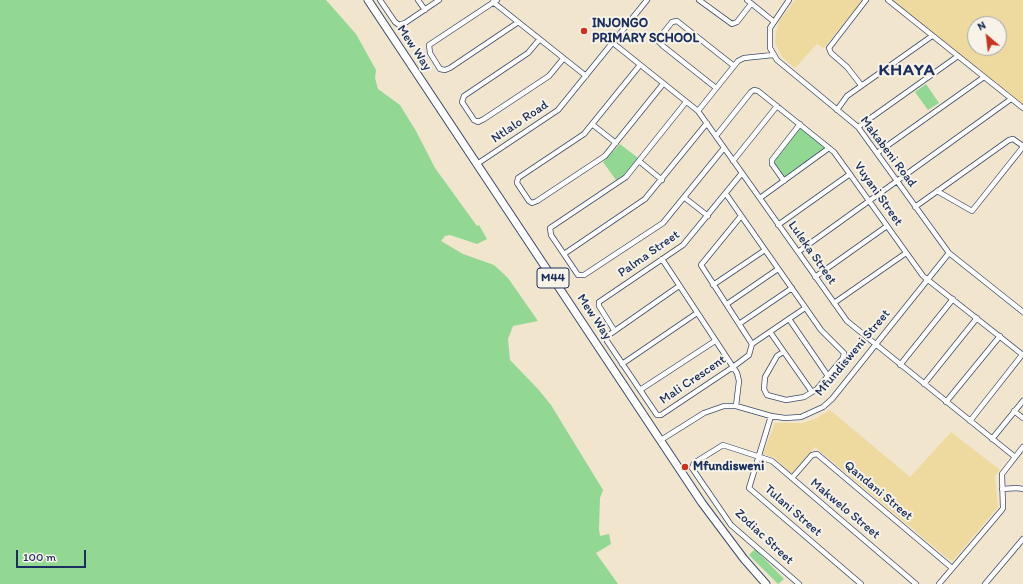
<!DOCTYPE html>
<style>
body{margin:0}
#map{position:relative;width:1023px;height:584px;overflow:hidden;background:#f1e6cd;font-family:Itim,sans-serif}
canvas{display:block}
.north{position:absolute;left:967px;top:16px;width:40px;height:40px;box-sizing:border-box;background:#f7f3e8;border:1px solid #9fa5b1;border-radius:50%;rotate:332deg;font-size:11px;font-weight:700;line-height:16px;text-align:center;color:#1b2f5e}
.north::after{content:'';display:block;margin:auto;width:14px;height:18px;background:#c8321e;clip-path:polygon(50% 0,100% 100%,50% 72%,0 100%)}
.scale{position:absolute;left:16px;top:550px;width:70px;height:18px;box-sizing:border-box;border:2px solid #1b2f5e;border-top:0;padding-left:5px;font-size:12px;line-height:14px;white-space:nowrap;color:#1b2f5e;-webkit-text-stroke:3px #f7f3e8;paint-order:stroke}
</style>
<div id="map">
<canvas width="1023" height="584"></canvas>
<div class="north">N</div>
<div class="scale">100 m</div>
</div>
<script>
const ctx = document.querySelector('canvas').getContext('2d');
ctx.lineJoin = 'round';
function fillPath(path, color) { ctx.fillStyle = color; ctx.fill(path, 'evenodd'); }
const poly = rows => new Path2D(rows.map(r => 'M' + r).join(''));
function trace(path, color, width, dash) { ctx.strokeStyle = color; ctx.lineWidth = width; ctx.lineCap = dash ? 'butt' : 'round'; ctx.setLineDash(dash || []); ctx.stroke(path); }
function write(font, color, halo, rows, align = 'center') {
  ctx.font = font + ' Itim,sans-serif'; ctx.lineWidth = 4; ctx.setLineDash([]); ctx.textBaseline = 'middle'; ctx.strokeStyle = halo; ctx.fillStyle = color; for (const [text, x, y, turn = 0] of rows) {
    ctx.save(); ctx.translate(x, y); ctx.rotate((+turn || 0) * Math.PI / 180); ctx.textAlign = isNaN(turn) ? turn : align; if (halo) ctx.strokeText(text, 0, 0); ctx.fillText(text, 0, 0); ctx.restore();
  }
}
const green = poly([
 [0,0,326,0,356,34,376,70,375,78,378,89,400,105,416,131,435,168,477,226,479,225,487,239,477,244,450,235,445,236,441,241,463,254,494,265,508,278,538,321,513,326,508,339,510,360,538,389,551,405,603,490,600,498,599,529,600,536,609,534,611,544,596,553,618,584,0,584],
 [926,84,939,103,928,110,915,92],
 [799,129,802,129,824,146,825,149,784,177,774,164,773,161],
 [620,144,638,158,626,173,616,180,603,162],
 [755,549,784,579,778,584,749,555]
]);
const sand = poly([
 [795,0,863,0,824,48,817,44,795,68,782,57,775,43,776,32,779,21],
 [891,0,1023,0,1023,105],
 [975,24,999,24,999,48,975,48],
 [830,410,910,477,951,432,1000,470,995,476,998,507,952,562,815,447,791,474,775,458,763,454,775,423,802,423,815,419]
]);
const street = poly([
 [380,0,395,22,399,25,405,23,439,0],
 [418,0,425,10],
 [497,0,429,45,430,53,440,69,445,70,450,68,517,23],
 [699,0,732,24,737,22,751,4],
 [747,0,773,21],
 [789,0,770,28,770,48,777,60,858,127,949,253,1023,312],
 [888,0,1023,108],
 [493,2,586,76],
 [539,40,528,53,464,96,462,102,474,120,478,122,484,119,549,76,563,59],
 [613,43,698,111,847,321,1015,457],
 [640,65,584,134,518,178,517,183,529,201,532,203,537,201,605,156,663,84],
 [861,85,847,67,831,53,829,48,866,0],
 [716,88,663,46,659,42,660,37,672,22,677,21,734,66],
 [686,102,626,177,550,228,551,235,578,275,584,275,663,223,724,148],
 [837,110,847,96,932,36],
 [698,111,738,61,744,58,773,55],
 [593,125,616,143],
 [858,127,958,56],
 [716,136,751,92,754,90,758,91,834,152,923,276,1023,355],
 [877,153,984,77],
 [639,161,662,180],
 [733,161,777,106],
 [477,164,558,110,647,0],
 [784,181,772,164,772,160,800,124],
 [937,191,972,211,1023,147],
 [726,194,821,330,844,353,843,358,817,389,804,397,786,400,767,395,764,389,765,377,777,356,783,352],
 [685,198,708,216],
 [760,198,829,148],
 [915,207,1009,140,1013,139,1023,146],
 [741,216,701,265,752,344],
 [778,225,850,174],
 [798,252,1011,99],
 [564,254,645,199,707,123],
 [662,259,737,373,739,381,736,406],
 [815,277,887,226],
 [713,285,765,250],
 [679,286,606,337,607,341,657,415,661,415,733,367,749,355,752,344,805,308],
 [834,303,906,253],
 [727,304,778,269],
 [789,319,828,376],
 [739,324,792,288],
 [614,330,599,306,599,302,683,245,742,173],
 [770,332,812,392],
 [622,364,697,313],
 [900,365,953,299],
 [924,384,977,318],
 [640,390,715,341],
 [946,402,1000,336],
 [1014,411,1023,418],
 [771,416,749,488,861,584],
 [970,421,1022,355],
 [992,439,1023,401],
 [661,440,704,413,724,406,736,406,771,416,785,418,801,417,823,407,832,399,949,253],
 [792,478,812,455,817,454,952,568],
 [1002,489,1017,488,1023,489],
 [799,584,731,525,692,468,694,463,723,445,772,461,916,584],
 [939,584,1001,511,1003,508,1002,474,1023,447],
 [985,584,1023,539]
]);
const primary = poly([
 [368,0,702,503,744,559,766,584]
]);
const markers = [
 [584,31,4,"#c8321e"],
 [685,467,4,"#c8321e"]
];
const shields = [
 [553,278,32]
];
const shieldNames = [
 ["M44",553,278]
];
const poiNames = [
 ["INJONGO",592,24],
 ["PRIMARY SCHOOL",592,39],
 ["Mfundisweni",693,467]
];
const streetNames = [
 ["Mew Way",414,48,56],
 ["Ntlalo Road",520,122,-34],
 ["Makabeni Road",888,152,53],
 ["Vuyani Street",878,194,55],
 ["Luleka Street",812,253,55],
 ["Palma Street",649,254,-35],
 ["Mew Way",594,317,56],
 ["Mfundisweni Street",853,353,-50],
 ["Mali Crescent",693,380,-34],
 ["Qandani Street",878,491,40],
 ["Makwelo Street",845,509,40],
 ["Tulani Street",793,511,41],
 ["Zodiac Street",764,537,43]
];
const districtNames = [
 ["KHAYA",907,71]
];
fillPath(green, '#92d892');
fillPath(sand, '#eeda9e');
trace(street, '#3b4a6f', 6);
trace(primary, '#3b4a6f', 9);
trace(street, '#fff', 4.5);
trace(primary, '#fff', 7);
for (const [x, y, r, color] of markers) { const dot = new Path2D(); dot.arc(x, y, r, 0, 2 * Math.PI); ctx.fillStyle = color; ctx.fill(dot); trace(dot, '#f7f3e8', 1.5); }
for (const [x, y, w] of shields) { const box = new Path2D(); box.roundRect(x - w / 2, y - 10, w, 20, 3); ctx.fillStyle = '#f7f3e8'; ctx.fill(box); trace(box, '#1b2f5e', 1); }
write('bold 12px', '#1b2f5e', null, shieldNames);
write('bold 13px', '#1b2f5e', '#f7f3e8', poiNames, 'left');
write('13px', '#1b2f5e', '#f7f3e8', streetNames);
ctx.letterSpacing = '1px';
write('bold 17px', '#1b2f5e', '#f7f3e8', districtNames);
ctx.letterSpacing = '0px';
</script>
